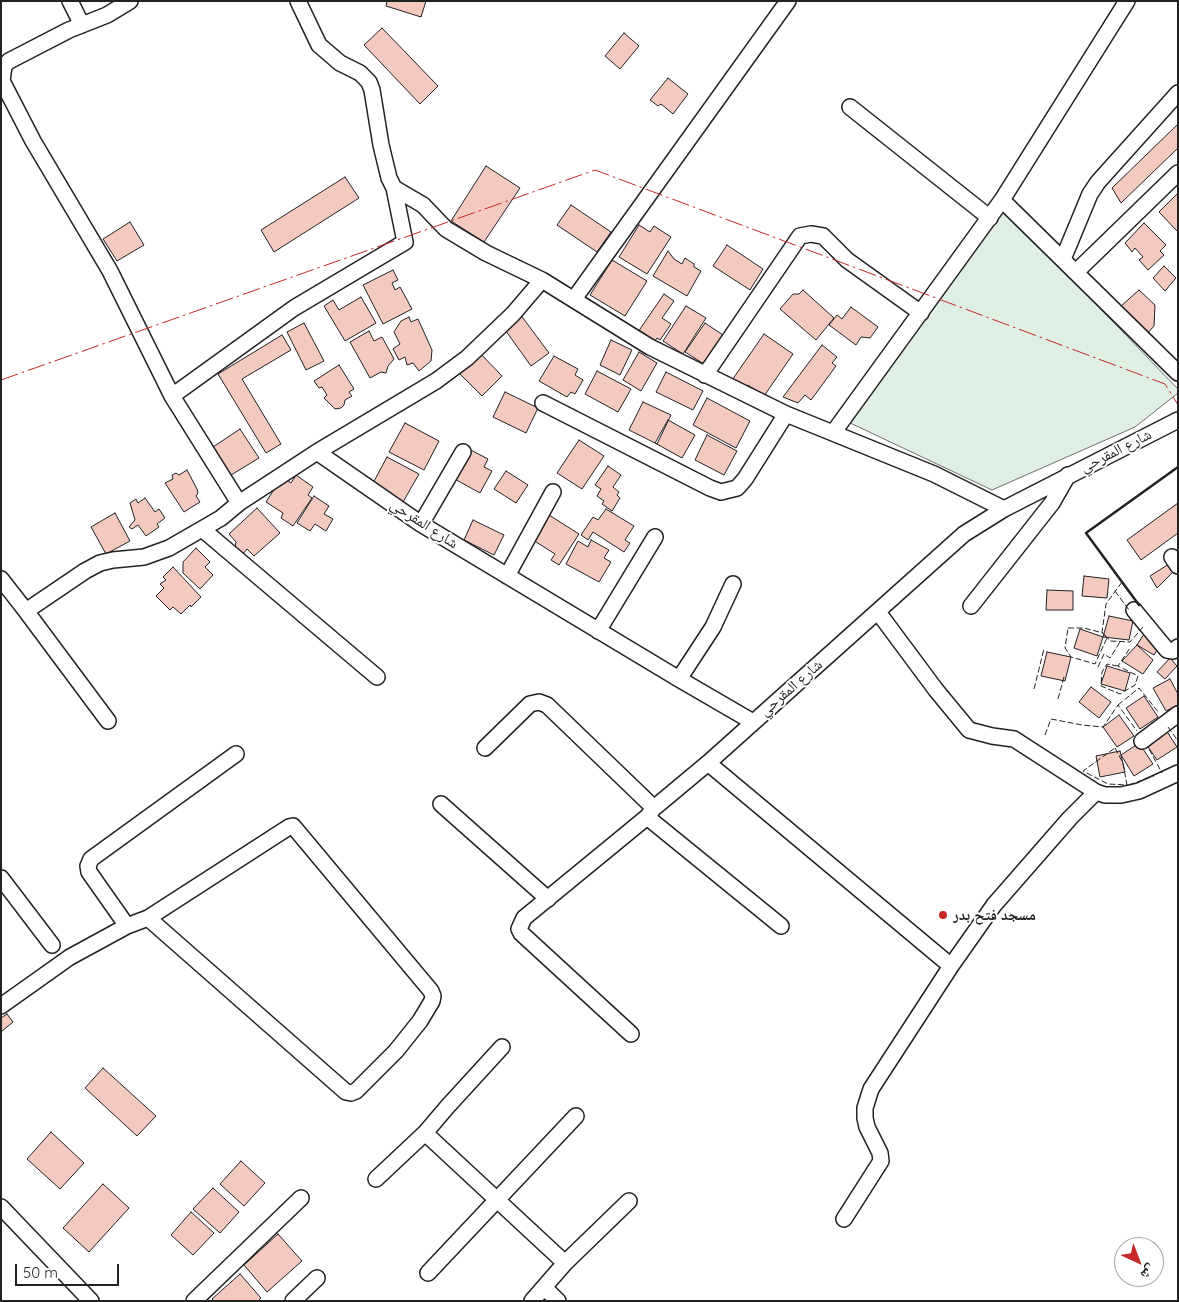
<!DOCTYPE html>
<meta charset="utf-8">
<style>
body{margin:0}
#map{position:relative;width:1179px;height:1302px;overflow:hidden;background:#fff;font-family:Quicksand,"Noto Naskh Arabic",sans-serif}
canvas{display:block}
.frame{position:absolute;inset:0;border:2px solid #222;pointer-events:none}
.north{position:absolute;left:1114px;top:1237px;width:50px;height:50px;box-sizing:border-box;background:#fff;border:1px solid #a7a7a7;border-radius:50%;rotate:137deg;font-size:14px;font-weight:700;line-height:20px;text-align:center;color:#222}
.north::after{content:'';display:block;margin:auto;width:18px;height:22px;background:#c62828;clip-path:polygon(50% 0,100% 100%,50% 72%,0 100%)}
.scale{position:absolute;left:15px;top:1264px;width:104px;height:22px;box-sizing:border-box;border:2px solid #222;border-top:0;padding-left:6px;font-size:15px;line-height:18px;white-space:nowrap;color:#222;-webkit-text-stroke:4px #fff;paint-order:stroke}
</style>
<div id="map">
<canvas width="1179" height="1302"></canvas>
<div class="frame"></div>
<div class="north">ش</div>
<div class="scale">50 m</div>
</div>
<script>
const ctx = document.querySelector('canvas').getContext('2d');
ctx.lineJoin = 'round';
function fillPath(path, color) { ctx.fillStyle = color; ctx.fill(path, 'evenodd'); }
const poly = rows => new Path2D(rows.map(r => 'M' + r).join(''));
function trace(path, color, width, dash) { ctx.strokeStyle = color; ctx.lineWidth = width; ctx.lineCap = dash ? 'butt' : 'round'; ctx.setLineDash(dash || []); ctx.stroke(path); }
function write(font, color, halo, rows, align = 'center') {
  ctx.font = font + ' Quicksand,"Noto Naskh Arabic",sans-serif'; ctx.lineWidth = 4; ctx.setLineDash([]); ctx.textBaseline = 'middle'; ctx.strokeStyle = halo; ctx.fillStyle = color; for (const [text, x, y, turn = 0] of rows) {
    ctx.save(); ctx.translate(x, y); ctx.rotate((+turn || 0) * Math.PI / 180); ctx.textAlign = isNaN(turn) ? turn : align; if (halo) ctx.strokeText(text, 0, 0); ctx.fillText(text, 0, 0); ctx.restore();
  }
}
const green = poly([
 [1003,208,1178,389,1178,393,1135,427,992,490,846,421,1003,208]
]);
const building = poly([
 [387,1,426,1,421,17,386,6,387,1],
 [382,28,438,86,420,104,364,45,382,28],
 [624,33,639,46,620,69,605,56,624,33],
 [668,78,688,94,673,114,661,104,658,106,650,100,668,78],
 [1178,124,1178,148,1121,203,1112,188,1178,124],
 [486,166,520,188,484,242,451,221,486,166],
 [345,177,359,198,274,252,261,230,345,177],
 [1178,193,1178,232,1159,212,1178,193],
 [571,205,611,232,597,252,557,225,571,205],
 [130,222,144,245,117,261,103,239,130,222],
 [1144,223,1166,245,1160,251,1164,255,1148,270,1139,260,1143,257,1135,248,1132,252,1125,243,1144,223],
 [639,225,650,232,654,226,671,237,647,274,619,257,639,225],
 [727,245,763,269,750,290,713,266,727,245],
 [668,251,674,259,682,264,685,258,694,264,694,267,701,271,687,296,653,276,668,251],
 [612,260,647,281,625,316,590,295,612,260],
 [1164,266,1176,278,1165,291,1153,278,1164,266],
 [393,270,398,280,392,283,395,290,400,287,412,309,383,324,363,285,393,270],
 [803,290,834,318,816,340,780,309,793,294,799,294,803,290],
 [1139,290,1155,305,1154,326,1147,334,1120,307,1139,290],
 [664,294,674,301,662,318,671,324,660,340,657,338,654,342,638,332,664,294],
 [361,297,376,323,345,341,324,306,333,300,339,310,361,297],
 [686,306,706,318,683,354,663,341,686,306],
 [851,307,878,327,870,338,861,337,856,345,829,325,837,315,842,319,851,307],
 [520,314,549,353,531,366,503,327,520,314],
 [409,317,411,322,418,319,432,350,431,361,419,371,413,363,407,365,405,357,399,360,393,349,400,344,394,332,401,321,409,317],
 [304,323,324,361,306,370,287,332,304,323],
 [705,323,723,335,704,364,685,352,705,323],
 [369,331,374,341,382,337,394,359,388,366,386,373,381,372,370,378,350,342,369,331],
 [764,334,793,354,764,396,748,385,745,389,730,383,764,334],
 [282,335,291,350,242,379,281,444,266,453,218,374,282,335],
 [611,340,632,350,620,375,600,365,611,340],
 [822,345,837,357,832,363,836,366,811,400,805,395,798,403,783,397,822,345],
 [477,350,502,376,482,396,459,373,477,350],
 [639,352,657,363,641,391,623,380,639,352],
 [554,356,578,369,575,375,583,380,575,394,571,392,567,397,539,381,554,356],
 [339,365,354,389,349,392,352,396,345,400,344,405,341,408,335,409,324,398,327,395,322,387,319,388,314,381,339,365],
 [597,371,631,389,618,412,585,394,597,371],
 [666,372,703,391,693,410,656,392,666,372],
 [505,392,538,408,526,433,493,417,505,392],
 [707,398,750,421,736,448,693,425,707,398],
 [643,402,671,415,657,444,629,430,643,402],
 [668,420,695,435,682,458,655,443,668,420],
 [405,423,439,441,424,470,389,452,405,423],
 [240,429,259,458,231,475,213,447,240,429],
 [707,435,737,451,724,475,695,460,707,435],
 [579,440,604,456,582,489,557,473,579,440],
 [467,448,488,459,484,467,492,471,480,493,451,477,467,448],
 [387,457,419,474,403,502,372,485,387,457],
 [608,466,621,475,613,487,619,492,617,495,620,498,612,511,602,504,604,501,597,496,601,489,595,485,608,466],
 [187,470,197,489,198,493,196,496,200,502,184,512,165,483,173,479,172,475,176,473,179,475,187,470],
 [506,471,528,485,516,503,494,489,506,471],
 [296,475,313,487,308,495,312,498,293,526,281,518,283,513,266,502,282,477,291,483,296,475],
 [314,496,329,506,324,514,333,519,326,531,315,524,310,531,297,523,314,496],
 [145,498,155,512,159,509,165,518,157,524,159,527,146,536,138,525,132,529,129,527,135,520,130,503,136,499,138,503,145,498],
 [1178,503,1178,533,1141,560,1127,540,1178,503],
 [257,508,280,533,254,556,247,549,243,554,235,548,236,542,229,534,257,508],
 [606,509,634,526,625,540,630,543,624,552,593,532,588,540,581,535,593,517,598,520,606,509],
 [115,513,130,541,106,554,91,527,115,513],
 [549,515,579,534,559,565,551,560,555,554,533,540,549,515],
 [473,520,504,535,494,555,464,540,473,520],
 [591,540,609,550,604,558,611,562,599,582,566,564,578,541,588,547,591,540],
 [196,548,210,562,205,567,213,575,200,589,183,573,183,562,196,548],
 [1169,564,1174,571,1157,588,1150,576,1169,564],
 [173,567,201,597,191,607,190,605,181,614,173,607,170,610,156,596,164,588,160,584,166,580,163,577,173,567],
 [1084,576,1109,579,1107,598,1082,596,1084,576],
 [1047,590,1073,591,1073,610,1046,610,1047,590],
 [1109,616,1133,621,1129,640,1103,637,1109,616],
 [1080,629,1103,637,1097,656,1074,648,1080,629],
 [1144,634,1160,645,1154,655,1137,645,1144,634],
 [1137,645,1153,660,1143,674,1122,661,1137,645],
 [1047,652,1071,657,1065,681,1041,676,1047,652],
 [1170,658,1177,666,1165,679,1157,672,1170,658],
 [1107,666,1130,673,1125,691,1101,684,1107,666],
 [1170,679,1178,694,1178,705,1166,711,1153,688,1170,679],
 [1091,687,1111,702,1099,718,1079,702,1091,687],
 [1144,696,1158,717,1140,729,1126,708,1144,696],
 [1119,715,1134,736,1117,747,1103,727,1119,715],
 [1164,727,1177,747,1157,760,1144,741,1164,727],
 [1139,743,1153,764,1134,776,1121,755,1139,743],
 [1120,751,1125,772,1100,777,1096,756,1120,751],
 [7,1014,13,1022,1,1032,1,1018,7,1014],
 [103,1068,156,1116,137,1136,85,1088,103,1068],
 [51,1132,84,1163,60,1189,27,1159,51,1132],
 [241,1161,265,1183,244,1206,220,1184,241,1161],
 [103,1184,129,1208,89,1252,63,1228,103,1184],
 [213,1188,239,1212,220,1233,193,1209,213,1188],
 [191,1212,214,1233,193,1255,171,1235,191,1212],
 [278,1234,302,1261,267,1292,244,1265,278,1234],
 [240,1274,261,1298,258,1301,214,1301,212,1299,240,1274]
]);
const minor = poly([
 [70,1,82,25],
 [130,1,107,15,69,30,9,61,4,66,2,81,33,141,110,271,172,396,239,503],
 [850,107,990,218],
 [394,188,423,205,446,229,486,253,542,280,650,347,786,414,934,474,1004,509],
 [1002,200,1178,373],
 [1063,259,1090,194,1098,182,1178,93],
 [1076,272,1178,173],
 [574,299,788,1],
 [705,375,800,236,811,234,823,236,847,260,921,313],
 [172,396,294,308,405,242,394,188,389,178,381,145,372,90,369,82,360,73,340,63,319,45,298,1],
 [543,403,710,488,721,492,737,488,745,479,786,414],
 [833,433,1002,200,1127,1],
 [317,452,421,524,679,679,753,722],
 [421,524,463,452],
 [202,529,377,677],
 [1172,557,1178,566],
 [507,576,553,492],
 [1,579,26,611,85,571,100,563,113,560,144,557,169,548,202,529,221,518,239,503,317,452,436,381,467,358,513,314,542,280],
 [971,606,1052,503,1068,475],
 [1134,610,1167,650,1173,651,1178,647],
 [26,611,108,721],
 [878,612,936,690,969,730,992,736,1014,739,1096,792,1105,795,1121,795,1139,791,1178,773],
 [598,631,655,537],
 [679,679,713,627,733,584],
 [1142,741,1178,714],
 [485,748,530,704,539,702,547,705,654,808],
 [708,763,951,966],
 [441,804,548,899],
 [647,817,781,926],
 [1,878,52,945],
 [127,926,89,872,88,866,91,859,236,754],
 [1,1006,70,957,127,926,148,918,289,827,293,826,431,991,433,996,432,1001,420,1021,396,1051,356,1091,351,1093,346,1092,148,918],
 [631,1034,521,933,519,929,524,918,647,817,654,808,708,763,964,534,1004,509,1178,420],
 [425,1133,565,1263],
 [376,1179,425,1133,448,1106,502,1047],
 [1,1207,91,1301],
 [844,1219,881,1161,880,1153,867,1127,865,1118,865,1108,871,1089,951,966,994,905,1070,818,1096,792],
 [428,1273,576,1116],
 [544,1287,558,1301],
 [194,1301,301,1198],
 [293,1301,317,1278],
 [532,1301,565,1263,629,1201]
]);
const fence = poly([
 [1122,582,1106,604,1102,632,1110,641,1130,642,1143,627],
 [1115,591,1129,610],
 [1068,628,1084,628,1103,633,1107,638,1095,664,1071,657,1065,648,1068,628],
 [1118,666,1107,664,1102,672,1101,686,1120,694,1135,685,1138,676,1118,666,1130,648],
 [1098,667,1104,654,1110,658,1120,642],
 [1034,689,1044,649],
 [1058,699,1064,677],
 [1118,705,1139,688,1159,713],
 [1168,727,1178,741],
 [1045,735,1051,719,1082,725,1103,727,1118,705,1137,731],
 [1115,748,1123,763,1127,785,1108,784,1083,771,1115,748],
 [1149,749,1162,773],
 [1129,785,1154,776]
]);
const wall = poly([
 [1139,605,1086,533,1178,467]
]);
const power = poly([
 [1,380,595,170,1165,384,1178,405]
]);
const markers = [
 [943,915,5,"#c62828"]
];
const streetNames = [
 ["شارع المقرحي",1116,451,-27],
 ["شارع المقرحي",424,524,33],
 ["شارع المقرحي",791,688,-41]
];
const poiNames = [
 ["مسجد فتح بدر",953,915]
];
fillPath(green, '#e0efe3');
trace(green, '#6f6f6f', 1);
fillPath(building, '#f3c9c0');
trace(building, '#222', 1);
trace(minor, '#222', 18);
trace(minor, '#fff', 15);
trace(fence, '#222', 1, [6, 2.5]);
trace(wall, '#222', 2.5);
trace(power, '#c62828', 1, [18, 4, 2.5, 4]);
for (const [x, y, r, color] of markers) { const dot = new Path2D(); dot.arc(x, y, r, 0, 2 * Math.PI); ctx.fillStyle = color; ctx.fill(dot); trace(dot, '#fff', 2); }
write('15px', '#222', '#fff', streetNames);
write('bold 15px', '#222', '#fff', poiNames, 'left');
</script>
